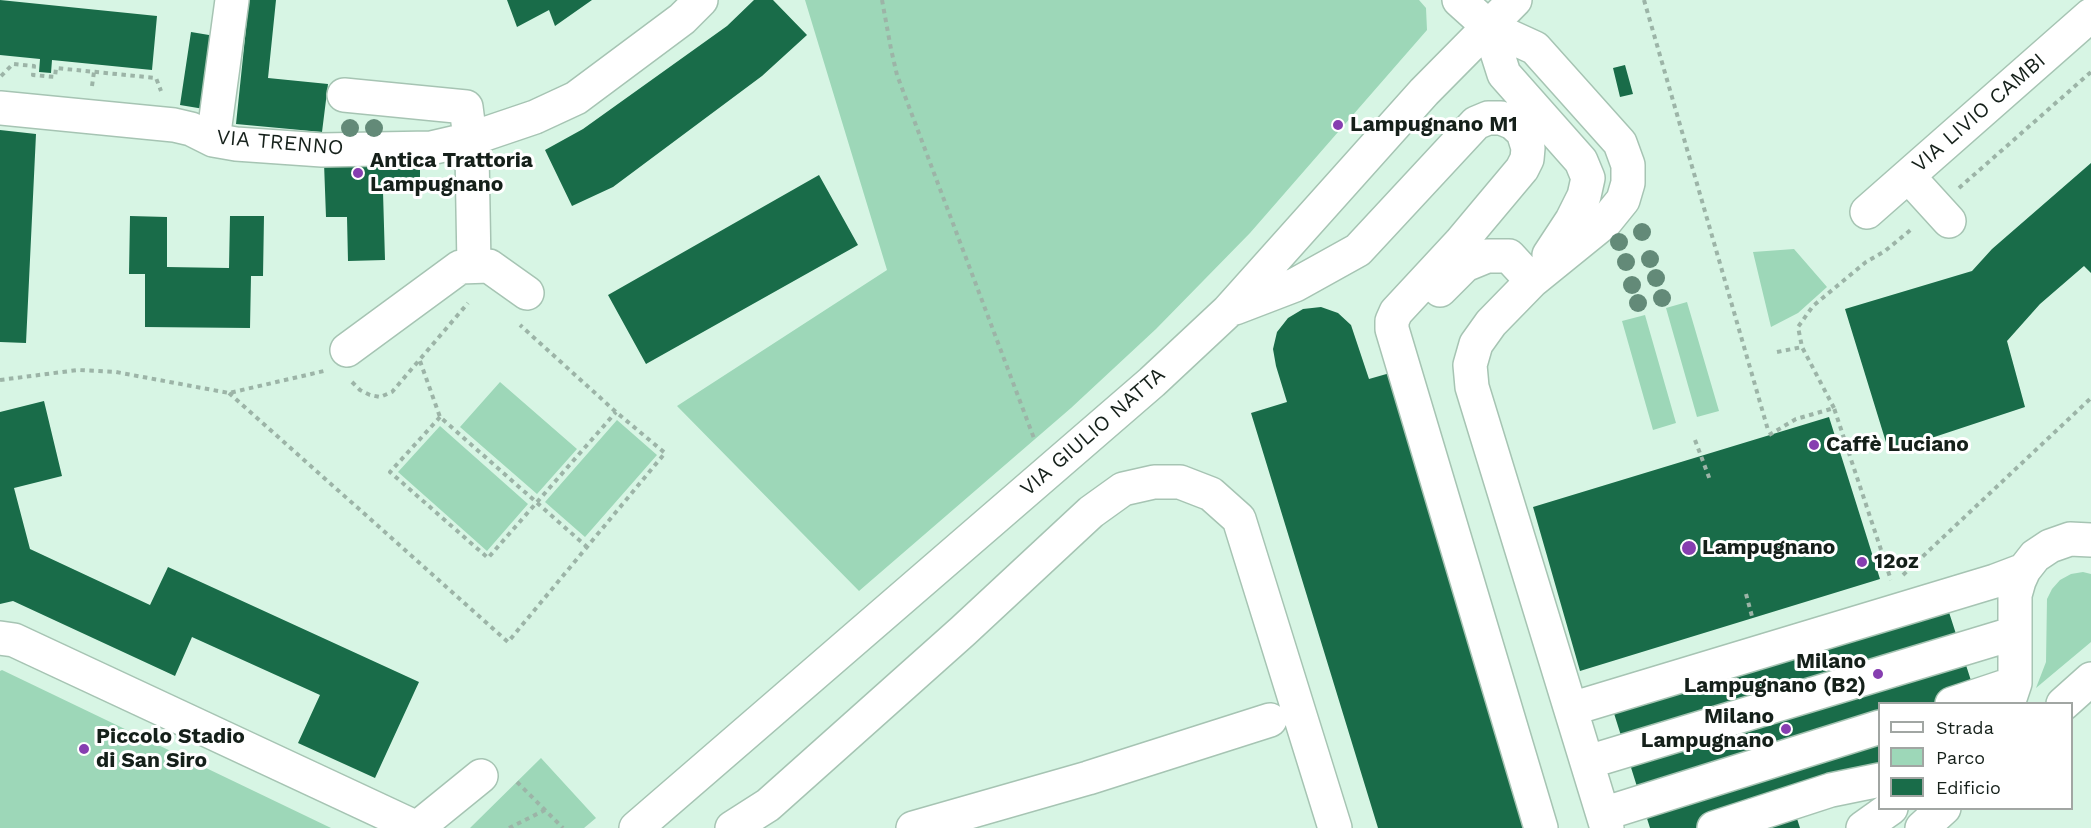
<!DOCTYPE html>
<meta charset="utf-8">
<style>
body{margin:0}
#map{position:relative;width:2091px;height:828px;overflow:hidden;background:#d7f5e4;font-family:"Work Sans",sans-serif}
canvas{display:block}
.legend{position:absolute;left:1878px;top:702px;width:195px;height:108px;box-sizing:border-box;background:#fff;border:2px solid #a1a6a3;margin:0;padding:8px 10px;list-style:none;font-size:18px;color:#15201a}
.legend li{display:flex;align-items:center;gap:12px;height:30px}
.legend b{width:30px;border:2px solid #a1a6a3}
</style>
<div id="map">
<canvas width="2091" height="828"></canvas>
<ul class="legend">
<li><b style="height:8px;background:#fff"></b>Strada</li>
<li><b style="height:16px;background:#9dd7b8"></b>Parco</li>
<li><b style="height:16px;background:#196c49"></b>Edificio</li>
</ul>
</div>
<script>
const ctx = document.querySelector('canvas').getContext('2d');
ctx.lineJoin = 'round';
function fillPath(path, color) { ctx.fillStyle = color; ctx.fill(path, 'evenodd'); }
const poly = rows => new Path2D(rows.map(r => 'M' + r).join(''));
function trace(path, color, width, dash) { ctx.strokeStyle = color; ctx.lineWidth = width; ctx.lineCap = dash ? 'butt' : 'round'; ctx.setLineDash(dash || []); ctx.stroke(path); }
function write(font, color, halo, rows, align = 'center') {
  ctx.font = font + ' "Work Sans",sans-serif'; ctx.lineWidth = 6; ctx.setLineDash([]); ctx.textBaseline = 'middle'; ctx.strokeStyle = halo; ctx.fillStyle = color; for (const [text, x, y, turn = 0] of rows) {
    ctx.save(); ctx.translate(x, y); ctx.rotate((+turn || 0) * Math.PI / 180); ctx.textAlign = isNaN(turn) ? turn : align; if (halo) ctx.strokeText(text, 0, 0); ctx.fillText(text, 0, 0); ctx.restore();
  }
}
const green = poly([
 [805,0,1419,0,1426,8,1427,30,1250,233,1156,329,1071,408,859,591,677,406,887,270],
 [1794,249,1827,287,1798,313,1771,327,1753,252],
 [1687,302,1719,411,1697,417,1666,308],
 [1645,315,1676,423,1653,430,1622,321],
 [500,382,577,449,537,494,460,427],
 [617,420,657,455,585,537,545,502],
 [440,426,528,504,487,551,398,472],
 [2083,572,2091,574,2091,642,2036,688,2046,662,2047,599,2052,589,2060,580,2071,574],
 [2,670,331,828,0,828,0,671],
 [541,758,596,818,584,828,470,828]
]);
const building = poly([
 [0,0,157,16,152,70,52,60,51,73,39,72,40,59,0,55],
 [249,0,276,0,268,78,328,84,322,132,236,124],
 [507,0,592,0,555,26,549,10,517,27],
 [754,0,773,0,807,35,762,76,613,187,572,206,545,150,583,129,727,26],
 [191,32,215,36,204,109,180,105],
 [1625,65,1633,94,1620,97,1613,68],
 [0,130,36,134,26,343,0,342],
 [420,160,420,191,383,192,385,260,348,261,347,217,326,217,324,163],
 [2091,163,2091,273,2084,266,2040,304,2007,341,2025,407,1889,452,1845,309,1972,271,1992,249],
 [819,175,858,245,646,364,608,295],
 [130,216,167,217,167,267,229,268,230,216,264,216,263,276,251,276,250,328,145,327,145,274,129,274],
 [1321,307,1338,313,1351,325,1369,379,1397,371,1538,828,1378,828,1251,413,1287,402,1276,366,1273,349,1277,332,1288,318,1303,309],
 [44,401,62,476,14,488,30,549,150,605,168,567,419,682,375,778,298,743,320,695,192,637,175,676,13,601,0,604,0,412],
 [1829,417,1880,579,1580,671,1533,507],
 [1947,606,1974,690,1932,704,1880,704,1880,772,1791,800,1800,828,1650,828,1612,707]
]);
const path = poly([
 [882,0,891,49,897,75,1035,441],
 [1644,0,1768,430],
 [1,76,13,64,34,66,33,75,55,77,56,68,156,78,161,91],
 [92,86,94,72],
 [1959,188,2091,72],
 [1777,352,1802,347],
 [420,361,440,417,587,547],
 [0,380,78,370,116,372,229,393,324,371],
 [352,382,360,390,370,395,380,397,392,392,468,303],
 [229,393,508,642,665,453,616,412,520,325],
 [1834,408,1802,347,1798,327,1813,306,1866,262,1885,251,1913,228],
 [440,417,390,472,488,558,616,412],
 [1769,435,1796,419,1834,408,1891,580],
 [1695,440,1710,480],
 [1903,575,2091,398],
 [1746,594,1753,620],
 [517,782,563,828],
 [509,828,545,810]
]);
const minor = poly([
 [1459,0,1489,27,1535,48,1620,143,1628,165,1628,183,1623,200,1606,221,1532,281,1491,323,1476,344,1470,365,1472,387,1607,828],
 [1489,27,1504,74,1581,161,1588,178,1584,196,1572,220,1549,255],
 [344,95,466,107,472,153,474,266],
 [0,108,174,125,191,129,213,140,236,144,322,150,431,148,470,139,535,117,576,98,682,19,701,0],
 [213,140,232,0],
 [1908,176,1949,221],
 [1867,212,2091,15],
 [1440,290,1465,265,1487,256,1509,256,1532,281],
 [1235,308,1295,285,1358,250,1476,123,1488,118,1501,118,1513,123,1523,132,1528,148,1527,159,1522,169,1460,243,1396,312,1392,321,1392,329,1541,828],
 [347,350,460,267,489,266,527,293],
 [0,638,14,640,417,828,481,776],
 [1952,704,2015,683],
 [2008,704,2015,683,2015,595,2019,581,2024,570,2035,556,2050,546,2070,539,2091,540],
 [2063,704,2091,679],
 [1571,709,1995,581,2024,570],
 [1588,762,2015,633],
 [1603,814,1880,727],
 [636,828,1152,382,1228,311,1424,92,1515,0],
 [732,828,768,805,963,631,1091,512,1123,489,1154,482,1180,482,1211,494,1239,519,1335,828],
 [913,828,1088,778,1270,720],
 [1714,828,1831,790,1880,780],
 [1863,828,1891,808],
 [1922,828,1944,808]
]);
const trees = [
 [350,128],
 [374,128],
 [1642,232],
 [1619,242],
 [1650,259],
 [1626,262],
 [1656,278],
 [1632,285],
 [1662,298],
 [1638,303]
];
const markers = [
 [1338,125,6,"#863eb0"],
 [358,173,6,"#863eb0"],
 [1814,445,6,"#863eb0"],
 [1689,548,8,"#863eb0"],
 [1862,562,6,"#863eb0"],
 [1878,674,6,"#863eb0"],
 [1786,729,6,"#863eb0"],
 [84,749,6,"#863eb0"]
];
const streetNames = [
 ["VIA LIVIO CAMBI",1979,113,-41],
 ["VIA TRENNO",280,143,5],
 ["VIA GIULIO NATTA",1093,432,-41]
];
const poiNames = [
 ["Lampugnano M1",1350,125],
 ["Antica Trattoria",370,161],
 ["Lampugnano",370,185],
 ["Caffè Luciano",1826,445],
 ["Lampugnano",1702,548],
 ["12oz",1874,562],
 ["Milano",1866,662,"right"],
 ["Lampugnano (B2)",1866,686,"right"],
 ["Milano",1774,717,"right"],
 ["Lampugnano",1774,741,"right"],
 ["Piccolo Stadio",96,737],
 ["di San Siro",96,761]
];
fillPath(green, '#9dd7b8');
fillPath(building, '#196c49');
trace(minor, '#a6c4b3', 36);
trace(path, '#9cb4a7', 4, [4.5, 4.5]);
trace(minor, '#fff', 33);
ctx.fillStyle = '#638a78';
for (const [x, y] of trees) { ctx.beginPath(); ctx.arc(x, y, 9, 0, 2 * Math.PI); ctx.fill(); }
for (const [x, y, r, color] of markers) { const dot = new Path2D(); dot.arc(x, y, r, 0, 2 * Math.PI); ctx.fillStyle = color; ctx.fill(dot); trace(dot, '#fff', 2); }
write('21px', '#15201a', '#fff', streetNames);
write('bold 21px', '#15201a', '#fff', poiNames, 'left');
</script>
